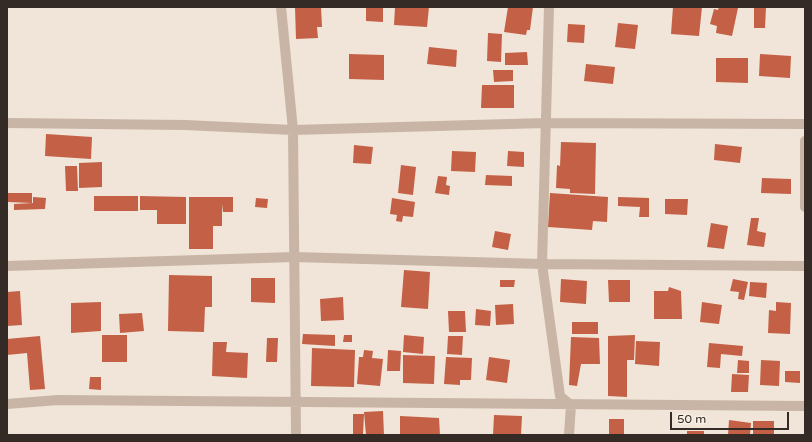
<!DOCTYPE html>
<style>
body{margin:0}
#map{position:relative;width:812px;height:442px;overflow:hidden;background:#f1e5d9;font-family:"Varela Round",sans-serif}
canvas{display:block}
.frame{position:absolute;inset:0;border:8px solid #342b27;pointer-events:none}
.scale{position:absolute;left:670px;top:412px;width:119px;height:18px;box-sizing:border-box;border:2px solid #342b27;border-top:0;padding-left:5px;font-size:12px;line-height:14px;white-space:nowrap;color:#342b27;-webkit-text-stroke:3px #f8efe5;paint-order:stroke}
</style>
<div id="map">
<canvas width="812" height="442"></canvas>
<div class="frame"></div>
<div class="scale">50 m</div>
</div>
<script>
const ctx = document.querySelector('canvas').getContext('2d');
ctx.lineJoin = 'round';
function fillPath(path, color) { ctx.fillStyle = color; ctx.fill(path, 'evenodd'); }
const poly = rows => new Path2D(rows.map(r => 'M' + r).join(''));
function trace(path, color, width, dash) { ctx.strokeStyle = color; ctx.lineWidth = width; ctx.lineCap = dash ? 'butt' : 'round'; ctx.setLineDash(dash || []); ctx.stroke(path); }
const building = poly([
 [295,7,321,7,322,27,317,27,318,38,296,39],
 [366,7,383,7,383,22,366,21],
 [395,7,429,7,427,27,394,25],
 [508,7,533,7,530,30,527,30,526,35,504,32],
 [673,7,702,7,699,36,671,34],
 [719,7,738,8,732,36,716,33,717,26,710,24,714,9,718,10],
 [754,7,766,7,765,28,754,28],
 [618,23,638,25,635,49,615,47],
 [568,24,585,25,584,43,567,42],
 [488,33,502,34,501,62,487,61],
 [429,47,457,50,456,67,427,64],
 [527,52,528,65,505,65,505,53],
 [349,54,384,55,384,80,349,79],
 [760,54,791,56,790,78,759,76],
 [716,58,748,58,748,83,716,82],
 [586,64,615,67,613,84,584,81],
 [493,70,513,70,513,81,494,82],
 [482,85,514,85,514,108,481,108],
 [46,134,92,137,91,159,45,156],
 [561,142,596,143,595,194,570,193,570,189,556,188,557,165,560,166],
 [715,144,742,147,740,163,714,160],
 [354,145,373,147,371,164,353,163],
 [452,151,476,152,475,172,451,171],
 [508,151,524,152,524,167,507,166],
 [102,162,102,187,79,188,79,163],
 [401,165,416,167,413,195,398,193],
 [65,166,77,166,78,191,66,191],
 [486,175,512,176,512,186,485,185],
 [438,176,447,177,446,185,450,186,449,195,435,193],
 [762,178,791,179,791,194,761,193],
 [8,193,32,193,32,203,8,202],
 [550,193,608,197,607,222,593,221,592,230,548,227],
 [94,196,138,196,138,211,94,211],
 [140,196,186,197,186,224,157,224,157,210,140,210],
 [33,197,46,198,45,209,14,210,14,204,33,203],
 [189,197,233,197,233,212,223,212,222,204,222,226,213,226,213,249,189,249],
 [618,197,649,198,649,217,639,217,640,207,618,206],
 [256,198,268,199,267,208,255,207],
 [392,198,415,202,413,217,403,216,402,222,396,221,397,215,390,214],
 [665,199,688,199,687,215,665,214],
 [751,218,759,218,757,231,766,233,764,247,747,245],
 [711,223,728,226,724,249,707,247],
 [495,231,511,234,508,250,492,247],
 [404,270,430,272,428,309,401,307],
 [169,275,212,276,212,307,205,307,204,332,168,331],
 [251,278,275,278,275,303,251,302],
 [561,279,587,281,586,304,560,302],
 [733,279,748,282,744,300,738,299,739,292,730,291],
 [500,280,515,280,514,287,500,287],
 [608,280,630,280,630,302,609,302],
 [750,282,767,283,766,298,749,296],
 [669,287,681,291,682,319,654,319,654,291,668,291],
 [20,291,22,325,7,326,7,292],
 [343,297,344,320,321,321,320,299],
 [101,302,101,331,71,333,71,303],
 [702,302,722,305,719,324,700,322],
 [776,302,791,303,790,334,768,333,769,310,776,311],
 [513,304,514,324,496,325,495,305],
 [476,309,491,311,490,326,475,325],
 [448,311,465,311,466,332,449,332],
 [142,313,144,331,120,333,119,314],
 [572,322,598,322,598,334,572,334],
 [303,334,335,335,335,346,302,344],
 [102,335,127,335,127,362,102,362],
 [344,335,352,335,352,342,343,342],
 [404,335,424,337,423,354,403,352],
 [635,335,634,360,627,360,627,397,608,396,608,336],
 [40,336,45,389,30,390,27,353,7,355,7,339],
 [448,336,463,336,462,355,447,354],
 [571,337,599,338,600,364,581,364,577,386,569,385],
 [267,338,278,338,277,362,266,362],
 [636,341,660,342,659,366,635,364],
 [213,342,227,342,226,352,248,353,247,378,212,376],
 [709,343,743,346,742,356,721,354,720,368,707,367],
 [312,348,355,350,354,387,311,386],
 [364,350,373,351,372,358,383,359,380,386,357,384,359,357,363,357],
 [388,350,401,351,400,371,387,371],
 [403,355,435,356,434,384,403,383],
 [446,357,472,358,471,380,460,380,460,385,444,384],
 [489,357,510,360,507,383,486,380],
 [738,360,749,361,749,373,737,373],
 [761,360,780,361,779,386,760,385],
 [785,371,800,371,800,383,785,382],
 [732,374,749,375,748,392,731,392],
 [90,377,101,377,101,390,89,389],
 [383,411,384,435,366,435,364,412],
 [353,414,364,414,363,434,353,434],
 [494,415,522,416,521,435,493,435],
 [400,416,439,418,440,435,400,435],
 [609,419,624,419,624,435,609,435],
 [729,420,751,423,750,435,728,435],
 [753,421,774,421,774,435,753,435],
 [687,431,704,431,704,435,687,435]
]);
const minor = poly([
 [281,7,293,130,296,435],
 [549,7,542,264,560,396,571,405,569,435],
 [7,123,185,125,293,130,545,123,805,124],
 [805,141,805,207],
 [7,266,294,257,542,264,805,266],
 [7,404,58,400,805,406]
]);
fillPath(building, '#c36045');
trace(minor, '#c8b5a6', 10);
</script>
